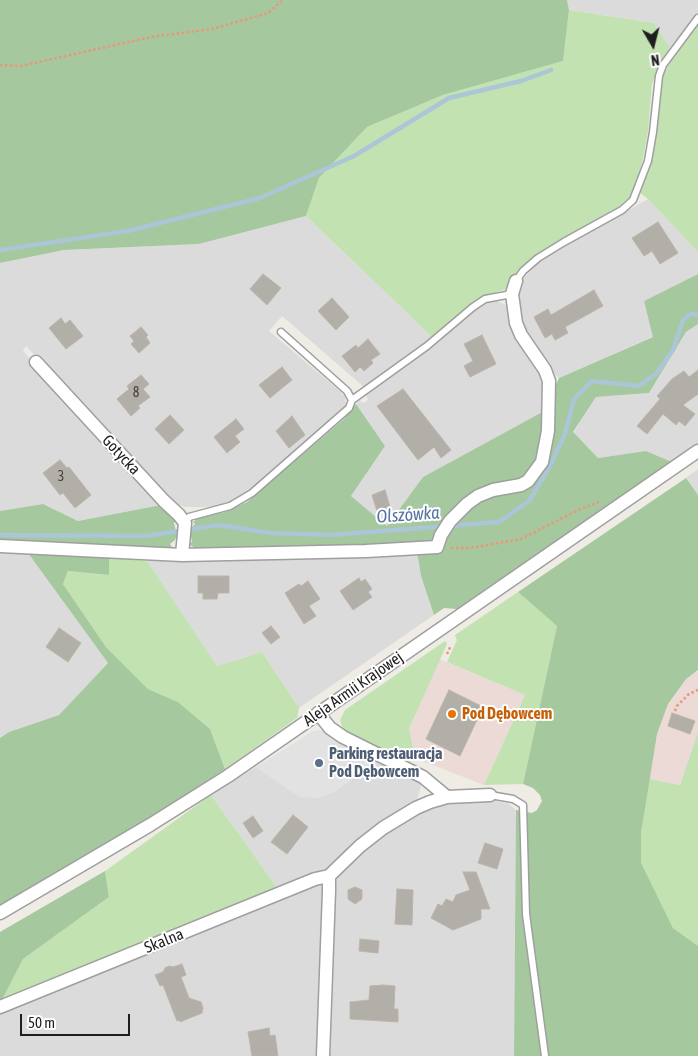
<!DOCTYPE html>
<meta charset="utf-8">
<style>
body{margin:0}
#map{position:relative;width:698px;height:1056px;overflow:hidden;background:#eeece5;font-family:"Asap Condensed",sans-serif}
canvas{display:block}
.north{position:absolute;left:628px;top:20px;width:50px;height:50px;-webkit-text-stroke:4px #fff;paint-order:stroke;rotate:172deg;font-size:14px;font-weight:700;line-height:20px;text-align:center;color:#1e1e1e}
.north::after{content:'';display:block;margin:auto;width:18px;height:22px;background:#1e1e1e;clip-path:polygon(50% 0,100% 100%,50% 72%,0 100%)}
.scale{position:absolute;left:20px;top:1014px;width:110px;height:22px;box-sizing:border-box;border:2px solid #1e1e1e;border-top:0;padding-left:6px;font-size:15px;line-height:18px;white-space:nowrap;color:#1e1e1e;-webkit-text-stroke:4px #fff;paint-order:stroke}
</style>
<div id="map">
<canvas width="698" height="1056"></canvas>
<div class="north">N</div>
<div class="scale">50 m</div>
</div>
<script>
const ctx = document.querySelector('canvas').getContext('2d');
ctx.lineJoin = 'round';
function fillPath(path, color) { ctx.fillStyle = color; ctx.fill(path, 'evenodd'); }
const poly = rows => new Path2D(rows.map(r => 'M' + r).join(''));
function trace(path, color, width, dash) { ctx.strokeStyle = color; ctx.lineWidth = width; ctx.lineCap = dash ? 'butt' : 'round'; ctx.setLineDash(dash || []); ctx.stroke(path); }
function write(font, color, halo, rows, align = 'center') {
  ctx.font = font + ' "Asap Condensed",sans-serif'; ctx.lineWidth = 4; ctx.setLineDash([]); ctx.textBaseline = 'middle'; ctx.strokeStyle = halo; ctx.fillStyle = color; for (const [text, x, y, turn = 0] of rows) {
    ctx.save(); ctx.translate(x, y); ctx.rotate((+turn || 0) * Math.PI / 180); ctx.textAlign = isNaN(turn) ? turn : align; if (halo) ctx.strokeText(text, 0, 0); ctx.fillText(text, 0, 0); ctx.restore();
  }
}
const residential = poly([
 [567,0,698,0,698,15,670,48,654,23,569,10],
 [648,199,698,252,698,274,644,301,654,336,559,378,548,368,519,322,516,308,520,282,539,262,568,244],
 [306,216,432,337,398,365,365,388,282,316,269,331,341,392,345,397,346,406,251,490,232,502,220,506,203,507,185,507,171,502,26,346,23,351,161,505,78,521,43,504,0,511,0,263,64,250,199,244],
 [495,300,508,306,543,373,546,410,423,477,387,526,351,496,385,446,356,404,360,400,363,403,368,400,366,395,429,348,475,309,484,303],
 [698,324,698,444,672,462,646,451,598,458,573,433,596,397,649,393,686,332],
 [698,469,698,495,686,478],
 [417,551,421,576,434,615,299,708,262,652,217,666,147,561,251,560],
 [0,552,28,553,108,663,59,715,9,732,0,738],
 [380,760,419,780,421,786,416,804,329,869,278,889,211,795,256,767,299,796,319,798,335,791],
 [492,800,509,804,516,810,514,1056,330,1056,333,898,336,881,343,868,362,849,418,811,447,802],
 [315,883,323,885,325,892,318,1056,0,1056,0,1014]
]);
const commercial = poly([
 [439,659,525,695,484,785,415,758,409,730],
 [696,672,698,672,698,732,680,785,649,779,657,734,668,704,686,678]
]);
const grass = poly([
 [569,10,654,23,670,48,661,62,652,84,648,131,643,159,635,187,631,196,620,206,563,238,536,255,520,269,506,289,484,296,471,304,432,337,306,216,319,178,367,127,443,95,563,61],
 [698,22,698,252,648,199,640,193,650,161,656,133,662,77,675,54],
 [109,557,147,561,217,666,262,652,299,708,297,718,225,769,210,729,178,702,148,689,106,647,63,584,68,571,109,575],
 [518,592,557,626,523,784,484,785,525,695,447,662,457,640,455,635],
 [445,641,447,644,409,729,415,758,407,763,344,733,340,720,345,710],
 [698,732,698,946,673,928,641,864,641,833,649,779,680,785],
 [211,795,278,889,3,998,23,959,109,897,105,871]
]);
const forest = poly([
 [0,0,567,0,569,10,563,61,443,95,367,127,319,178,306,216,199,244,64,250,0,263],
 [698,274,698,324,686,332,649,393,596,397,573,432,598,458,646,451,672,462,457,609,444,608,434,615,421,576,417,551,444,535,480,499,530,484,553,391,559,378,653,337,644,301],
 [356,404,385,446,351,496,387,526,423,477,546,410,540,460,525,478,493,486,434,544,196,549,189,544,192,542,190,532,192,527,195,524,193,522,198,518,225,512,247,502,344,419],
 [686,478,698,495,698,670,686,679,668,704,657,734,641,833,641,863,673,928,698,946,698,1056,514,1056,516,810,532,813,537,810,542,801,540,795,533,788,523,784,557,626,518,592],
 [43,504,78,521,161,505,176,520,174,523,177,535,175,540,170,544,172,547,167,549,0,541,0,511],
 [28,553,109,557,109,575,68,571,63,584,106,647,148,689,178,702,210,729,225,769,164,809,0,907,0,738,9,732,59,715,108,663],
 [105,871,109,897,23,959,3,998,0,1000,0,932]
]);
const parking = poly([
 [320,730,380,760,335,791,319,798,299,797,256,767,313,731]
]);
const stream = poly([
 [0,250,128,231,260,198,354,156,449,98,521,81,551,70],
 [0,535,146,536,219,525,270,533,331,535,499,522,529,501,549,468,565,434,574,399,592,381,639,386,657,373,673,350,683,320,691,314,698,315]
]);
const building = poly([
 [658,222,678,253,660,264,652,251,644,256,632,238,658,222],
 [263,274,281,288,267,305,250,289,263,274],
 [594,290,603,306,565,327,568,333,555,340,552,334,545,338,534,317,548,309,551,315,594,290],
 [332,298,349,317,336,330,318,311,332,298],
 [61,318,65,324,70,320,83,336,66,349,49,328,61,318],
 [141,327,148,335,146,337,150,343,139,353,131,344,134,341,130,336,141,327],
 [482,335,496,364,470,377,464,366,473,361,464,344,482,335],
 [368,339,380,354,371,360,373,363,364,371,360,367,355,372,342,356,356,345,358,348,368,339],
 [282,367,292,380,270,398,259,385,282,367],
 [698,370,698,394,683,405,695,414,685,426,679,421,676,425,663,414,647,434,637,426,660,399,657,396,672,379,684,371,689,377,698,370],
 [141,375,149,384,143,389,150,397,138,406,140,408,131,416,117,399,129,389,127,386,141,375],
 [403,389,451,450,441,458,434,447,418,460,377,406,403,389],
 [170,415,184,430,169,444,155,429,170,415],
 [292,416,305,435,289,448,276,431,292,416],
 [236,419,244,429,235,436,240,442,227,453,214,437,236,419],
 [60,460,67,468,69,467,91,495,75,508,63,493,60,495,43,473,60,460],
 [385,490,390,507,377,511,372,495,385,490],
 [198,576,229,576,229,593,218,593,217,599,203,599,203,593,198,593,198,576],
 [359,578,361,582,365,579,372,589,368,592,372,597,353,610,340,591,359,578],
 [308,581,320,599,309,606,316,616,304,624,285,593,299,584,301,586,308,581],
 [271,626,280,637,271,644,262,633,271,626],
 [59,628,81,643,68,662,46,647,59,628],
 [449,690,483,707,460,756,426,739,449,690],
 [672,713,695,721,690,734,668,726,672,713],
 [293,815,308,827,287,854,271,842,293,815],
 [253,816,263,831,253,838,243,823,253,816],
 [485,843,503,849,497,869,478,863,485,843],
 [463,872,476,872,490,909,481,909,481,919,453,930,431,918,438,904,442,906,446,899,453,902,456,895,470,890,463,872],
 [355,887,362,890,362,899,355,904,348,899,348,890,355,887],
 [397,889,413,890,412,925,395,924,397,889],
 [360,939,379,941,378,953,359,951,360,939],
 [182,964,186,975,181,977,189,998,201,1002,203,1008,202,1013,180,1022,180,1020,177,1021,163,985,160,986,155,975,163,972,165,968,169,966,173,967,182,964],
 [383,985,395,986,394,1009,398,1009,398,1022,350,1019,350,1002,369,1000,370,986,383,985],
 [269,1028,270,1036,275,1035,278,1056,252,1056,248,1032,269,1028]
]);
const path = poly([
 [0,65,21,66,151,37,212,29,268,13,283,0],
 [451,548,470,548,521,539,578,510,599,502],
 [447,654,451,645],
 [675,711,677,706,689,694,698,690]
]);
const service = poly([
 [516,281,523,271,538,258,564,242,622,210,633,200,648,161,653,132,659,76,663,65,698,18],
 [352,400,427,346,473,307,485,299,512,294],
 [185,523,189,517,230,506,252,493,349,408,352,400,347,391,281,332],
 [490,795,513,799,523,805,526,914,545,1056]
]);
const minor = poly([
 [36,362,164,501,179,515,185,523,182,555],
 [0,546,182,555,366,551,437,547,441,535,450,521,467,504,478,496,493,490,521,485,528,481,542,462,548,431,549,381,545,370,521,335,516,323,512,294,516,281],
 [318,713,330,728,343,737,423,777,447,797],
 [0,913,150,825,228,776,698,451],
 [0,1007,315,879,329,876,360,846,383,828,416,808,430,802,447,797,490,795],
 [323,1056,329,891,329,876]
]);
const markers = [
 [452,714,5,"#e8710a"],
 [319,763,5,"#5c6f8a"]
];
const numberNames = [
 ["8",136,393],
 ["3",61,477]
];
const streetNames = [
 ["Gotycka",121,455,47],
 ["Aleja Armii Krajowej",353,689,-35],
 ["Skalna",164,941,-22]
];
const foodNames = [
 ["Pod Dębowcem",462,714]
];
const serviceNames = [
 ["Parking restauracja",329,754],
 ["Pod Dębowcem",329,772]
];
const waterNames = [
 ["Olszówka",408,515,-4]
];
fillPath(residential, '#dcdbdb');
fillPath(commercial, '#ecdad6');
fillPath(grass, '#c2e2b1');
fillPath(forest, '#a5c89f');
fillPath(parking, '#e2e2e2');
trace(stream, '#abc6d6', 4.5);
fillPath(building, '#b2aea8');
trace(building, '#bdb5a9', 1);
trace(service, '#9f9f9f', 9);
trace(minor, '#9f9f9f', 15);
trace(path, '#e9967b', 2.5, [2.5, 2.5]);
trace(service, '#fff', 6);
trace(minor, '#fff', 12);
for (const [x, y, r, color] of markers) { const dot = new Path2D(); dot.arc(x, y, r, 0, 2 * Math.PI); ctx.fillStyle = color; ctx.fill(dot); trace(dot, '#fff', 2); }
write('14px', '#434240', null, numberNames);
write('16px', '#1e1e1e', '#fff', streetNames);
write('bold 16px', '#c56008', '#fff', foodNames, 'left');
write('bold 16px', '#4e5e75', '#fff', serviceNames, 'left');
write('italic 18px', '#5671a2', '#fff', waterNames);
</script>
